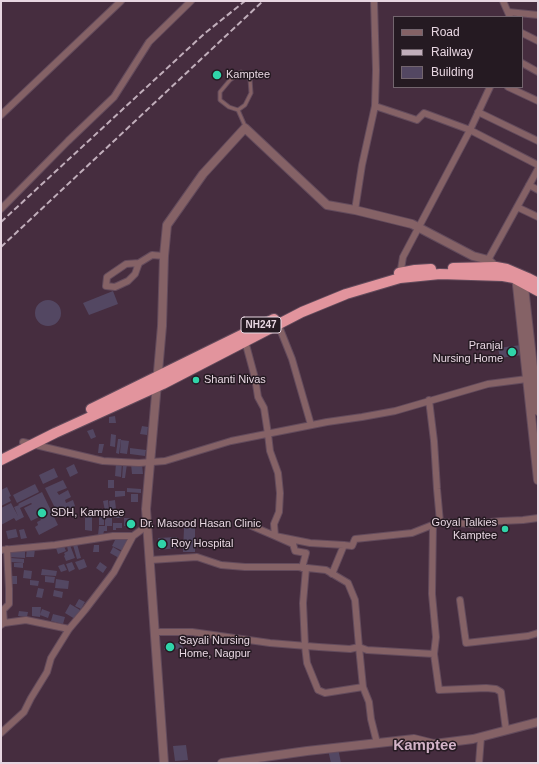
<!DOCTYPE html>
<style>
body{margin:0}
#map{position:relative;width:539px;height:764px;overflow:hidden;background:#462d3f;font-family:Arial,sans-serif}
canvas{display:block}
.frame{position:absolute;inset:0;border:2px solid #e7d6e1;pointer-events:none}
.legend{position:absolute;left:393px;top:16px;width:130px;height:72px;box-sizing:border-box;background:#251a22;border:1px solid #73656e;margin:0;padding:5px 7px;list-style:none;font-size:12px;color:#e7d6e1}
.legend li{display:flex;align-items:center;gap:8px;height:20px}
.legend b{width:20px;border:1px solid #73656e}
</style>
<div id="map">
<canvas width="539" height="764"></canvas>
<div class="frame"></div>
<ul class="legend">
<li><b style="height:5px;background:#856266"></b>Road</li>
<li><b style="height:5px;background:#c1aebb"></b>Railway</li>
<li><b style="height:11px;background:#534762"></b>Building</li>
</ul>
</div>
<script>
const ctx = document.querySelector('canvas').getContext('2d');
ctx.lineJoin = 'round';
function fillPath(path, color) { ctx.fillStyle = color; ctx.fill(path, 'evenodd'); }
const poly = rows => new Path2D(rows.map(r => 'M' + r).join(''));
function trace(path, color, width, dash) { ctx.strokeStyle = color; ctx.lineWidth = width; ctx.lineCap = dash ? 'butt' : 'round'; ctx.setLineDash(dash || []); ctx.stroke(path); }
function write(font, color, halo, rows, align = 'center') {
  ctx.font = font + ' Arial,sans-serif'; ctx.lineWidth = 3; ctx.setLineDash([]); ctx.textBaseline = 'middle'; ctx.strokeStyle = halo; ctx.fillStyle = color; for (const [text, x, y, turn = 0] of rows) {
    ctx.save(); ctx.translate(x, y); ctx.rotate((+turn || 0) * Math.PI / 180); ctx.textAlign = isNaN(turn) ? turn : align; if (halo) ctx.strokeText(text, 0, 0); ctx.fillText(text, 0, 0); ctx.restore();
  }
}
const building = poly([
 [113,291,118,304,89,315,83,303],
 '35 313a13 13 0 1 1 26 0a13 13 0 1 1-26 0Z',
 [521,345,522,355,500,358,498,348],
 [115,416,116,423,109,423,109,417],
 [142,426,148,427,147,435,140,434],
 [93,429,96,437,91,439,87,431],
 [111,434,116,435,115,447,110,446],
 [118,439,121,439,119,454,116,453],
 [121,440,129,441,127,454,120,453],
 [99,444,104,444,102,453,98,453],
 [130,448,146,450,145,456,130,454],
 [116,463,122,463,121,477,115,476],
 [74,464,78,473,70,477,66,468],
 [123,464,127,464,125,478,122,478],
 [131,464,142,464,143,474,132,474],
 [54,468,58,477,43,484,39,475],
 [63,480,67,488,57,492,59,495,68,490,71,497,65,500,66,503,73,500,75,506,58,514,45,488],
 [108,480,114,480,114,488,108,488],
 [35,484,39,492,17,503,13,495],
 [7,487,11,496,9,497,11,501,1,506,1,490],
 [127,488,141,489,141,493,127,492],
 [115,491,125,491,125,496,115,497],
 [42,492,58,525,39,535,35,527,38,525,37,522,41,520,39,517,31,521,24,508,32,504,31,503,20,508,24,517,16,521,14,518,1,525,1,508,11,503,18,516,14,507,19,505,18,504],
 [131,494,138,494,138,502,131,502],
 [108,500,109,510,105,511,103,501],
 [115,500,116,509,110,510,109,501],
 [114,513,122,513,122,518,114,518],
 [99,514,104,514,104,525,99,525],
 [85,517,92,517,92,531,85,530],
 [105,518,112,518,112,526,105,526],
 [124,518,131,518,131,520,134,520,134,529,128,529,128,526,124,526],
 [113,523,122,523,122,528,116,528,116,530,113,530],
 [99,526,107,526,107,531,104,531,103,535,98,535],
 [184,528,195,528,195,552,183,552],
 [16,529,18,537,8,539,6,531],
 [24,529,27,538,21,539,19,530],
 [117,536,128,541,123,551,112,546],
 [177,537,177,548,159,550,158,538],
 [77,544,81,558,77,559,73,545],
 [70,545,75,558,66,561,64,556,65,555,64,553,68,551,67,546],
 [94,545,99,545,99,552,93,552],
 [64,546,66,551,58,554,56,548],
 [113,547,123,553,119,558,110,553],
 [27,549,35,549,34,557,26,557],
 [10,550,25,551,25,558,9,557],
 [11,558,24,559,24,563,11,562],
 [84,559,87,567,79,570,75,562],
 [72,562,75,569,69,572,66,564],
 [100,562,107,567,103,573,96,568],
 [14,563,23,563,23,568,14,567],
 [64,564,67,570,61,572,58,566],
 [42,569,57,571,56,576,41,575],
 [24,570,32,571,31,579,23,578],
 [10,576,17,576,17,584,11,584],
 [45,576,55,577,54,583,45,582],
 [56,579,69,581,68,589,55,588],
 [30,580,39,581,38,586,30,585],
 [38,588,44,589,42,598,36,597],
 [54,590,63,592,62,598,53,596],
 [79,599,85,602,81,609,75,606],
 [70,604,80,610,75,619,65,613],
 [32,607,41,607,40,617,32,616],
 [42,609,50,612,48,618,40,615],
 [19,611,28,612,27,617,18,616],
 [53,614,65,617,63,624,51,621],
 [182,643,183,649,164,650,164,644],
 [186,745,188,760,175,761,173,746],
 [338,748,341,763,331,763,328,750]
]);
const service = poly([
 [238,110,245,105,251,93,250,79,241,72,230,80,220,92,220,100,229,107,238,110,245,126]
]);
const minor = poly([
 [374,1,376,70,375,106],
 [503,1,510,17],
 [508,12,538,15],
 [522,33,538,41],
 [522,63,538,72],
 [508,87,538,101],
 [478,112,538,141],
 [1,115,121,1],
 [529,185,538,190],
 [517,207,538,217],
 [1,209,68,141,114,97,149,42,191,1],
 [355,210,362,165,375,106,417,120,424,113,470,130,538,165],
 [488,260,538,169],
 [139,263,135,274,128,281,115,287,106,286,107,277,126,264,139,263,152,255,164,256],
 [400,275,403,257,470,130,490,87],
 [278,324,292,359,311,425],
 [245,341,255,378,258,397,264,408,268,434,270,451,278,473,280,493,279,512,274,524,275,536,293,544,295,551,306,553,302,568],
 [429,400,434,441,437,489,440,522],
 [23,442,103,461,139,463,165,461,231,441,327,422,362,417,395,411,488,384,527,379],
 [247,524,275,536,310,543,344,545],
 [433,525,432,594,436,637,434,654],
 [1,550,55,545,113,536,133,536],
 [150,560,197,557,221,565,245,567,298,567,326,570,348,583,355,600,359,647,350,649,319,647,270,643,192,632,154,632],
 [306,568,303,603,305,646,307,663,318,690,325,693,363,687],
 [332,574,344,545,352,546,355,539,412,533,440,522,471,524,501,521,523,520,538,518],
 [460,600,466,643,528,636,538,633],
 [4,623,3,610,9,604,9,589,7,549],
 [1,625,4,623,26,620,69,629],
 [1,733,24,712,31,698,47,672,51,658,69,629,85,610,114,572,133,536,148,525],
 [377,743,371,719,369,702,363,687,359,647,367,650,434,654,439,690,486,688,496,689,501,692,506,730],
 [479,763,481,737]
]);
const tertiary = poly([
 [516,276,538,480],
 [523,278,538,411],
 [164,763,146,509,162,326,164,256,167,225,203,174,245,128,327,205,355,210,412,224,473,256,488,260,498,269],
 [222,763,307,751,414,739,434,744,473,739,538,722]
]);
const trunk = poly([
 [453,268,496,267,507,269,528,278,538,283],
 [399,273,415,270,431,269],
 [91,409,274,319],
 [1,460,55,433,163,384,302,312,346,294,400,278,440,274,503,276,514,278,538,291]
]);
const rail = poly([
 [1,222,204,34,245,1],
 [1,247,263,1]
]);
const markers = [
 [217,75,5,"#30d4a9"],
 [512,352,5,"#30d4a9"],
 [196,380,4,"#30d4a9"],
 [42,513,5,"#30d4a9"],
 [131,524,5,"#30d4a9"],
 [505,529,4,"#30d4a9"],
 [162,544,5,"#30d4a9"],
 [170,647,5,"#30d4a9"]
];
const shields = [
 [261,325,40]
];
const shieldNames = [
 ["NH247",261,325]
];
const poiNames = [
 ["Kamptee",226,75],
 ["Pranjal",503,346,"right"],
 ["Nursing Home",503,359,"right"],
 ["Shanti Nivas",204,380],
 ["SDH, Kamptee",51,513],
 ["Goyal Talkies",497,523,"right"],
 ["Kamptee",497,536,"right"],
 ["Dr. Masood Hasan Clinic",140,524],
 ["Roy Hospital",171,544],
 ["Sayali Nursing",179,641],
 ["Home, Nagpur",179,654]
];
const districtNames = [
 ["Kamptee",425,746]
];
fillPath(building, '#534762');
trace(service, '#634b5c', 5);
trace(minor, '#634b5c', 8);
trace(tertiary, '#634b5c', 10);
trace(trunk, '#634b5c', 12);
trace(service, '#856266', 3);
trace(minor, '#856266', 6);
trace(tertiary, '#856266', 8);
trace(trunk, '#e2949d', 10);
trace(rail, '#c1aebb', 2, [6, 3]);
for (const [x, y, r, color] of markers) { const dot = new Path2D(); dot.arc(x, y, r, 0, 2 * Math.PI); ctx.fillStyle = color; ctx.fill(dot); trace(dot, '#251a22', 1.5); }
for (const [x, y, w] of shields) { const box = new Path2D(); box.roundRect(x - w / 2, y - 8, w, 16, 3); ctx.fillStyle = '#251a22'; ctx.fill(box); trace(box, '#e7d6e1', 1); }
write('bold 10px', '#e7d6e1', null, shieldNames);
write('11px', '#e7d6e1', '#251a22', poiNames, 'left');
write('bold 15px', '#d3b3c8', '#251a22', districtNames);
</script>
